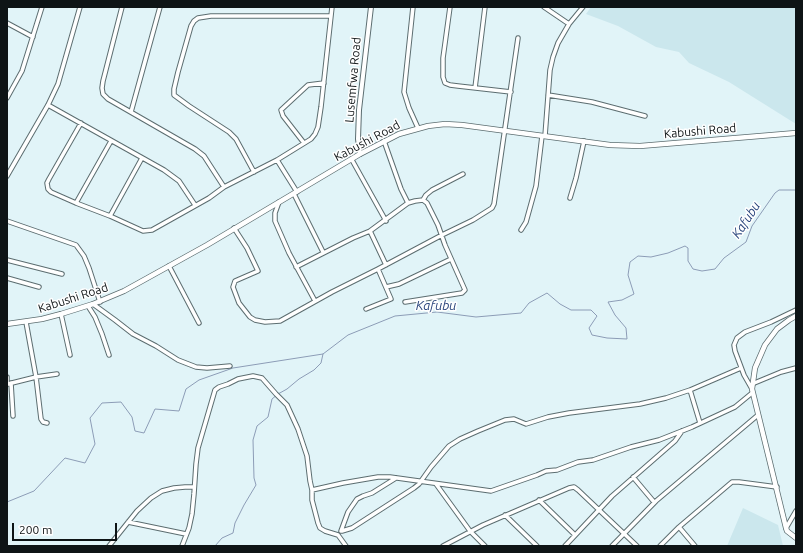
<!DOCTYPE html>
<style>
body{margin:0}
#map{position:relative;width:803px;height:553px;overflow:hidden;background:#e1f4f8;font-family:Ubuntu,sans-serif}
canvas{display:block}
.frame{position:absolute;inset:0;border:8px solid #0e1416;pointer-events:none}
.scale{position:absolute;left:12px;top:523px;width:105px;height:18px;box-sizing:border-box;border:2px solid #0e1416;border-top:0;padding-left:5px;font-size:12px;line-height:14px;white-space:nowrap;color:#0e1416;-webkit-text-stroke:3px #fff;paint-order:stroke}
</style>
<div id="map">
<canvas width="803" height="553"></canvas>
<div class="frame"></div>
<div class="scale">200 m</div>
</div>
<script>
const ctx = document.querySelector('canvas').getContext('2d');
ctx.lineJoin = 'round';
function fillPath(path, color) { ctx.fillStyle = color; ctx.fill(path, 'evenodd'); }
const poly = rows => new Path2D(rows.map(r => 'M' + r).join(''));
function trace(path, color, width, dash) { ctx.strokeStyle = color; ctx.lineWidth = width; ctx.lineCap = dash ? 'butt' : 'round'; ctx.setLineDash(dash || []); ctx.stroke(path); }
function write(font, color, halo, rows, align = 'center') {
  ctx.font = font + ' Ubuntu,sans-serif'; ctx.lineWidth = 3; ctx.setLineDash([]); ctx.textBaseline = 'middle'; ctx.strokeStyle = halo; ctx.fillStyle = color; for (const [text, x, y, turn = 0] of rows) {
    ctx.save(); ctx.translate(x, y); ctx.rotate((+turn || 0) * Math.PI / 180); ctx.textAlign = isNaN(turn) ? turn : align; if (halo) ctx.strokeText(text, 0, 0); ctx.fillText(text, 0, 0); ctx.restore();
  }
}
const built = poly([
 [591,7,796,7,796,124,729,82,689,63,679,52,656,47,618,26,586,14],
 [743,508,778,525,783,546,727,546]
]);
const stream = poly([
 [7,502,34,491,65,458,85,463,95,444,90,418,102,403,121,402,132,417,135,431,144,433,155,409,179,411,186,389,199,380,233,368,323,354,348,335,395,316,437,312,476,317,521,313,529,303,547,293,560,304,571,310,591,310,597,316,589,328,592,335,607,338,627,339,626,328,615,315,608,302,622,300,634,294,628,275,630,262,638,256,651,257,668,253,685,246,688,248,688,261,693,269,702,271,715,269,724,258,746,242,752,226,775,193,779,190,796,190],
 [215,546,222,538,233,533,235,523,244,505,256,485,254,478,253,440,257,426,268,417,272,399,278,394,287,389,299,379,314,370,321,363,323,354]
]);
const minor = poly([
 [122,7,103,81,102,88,103,94,108,99,195,149,204,156,224,187],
 [413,7,404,92,409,108,418,128],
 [450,7,443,58,443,77,445,83,450,85,458,86,511,92],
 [544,7,569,24],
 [7,23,33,37],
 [475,88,485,7],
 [548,95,592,102,645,116],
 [7,98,22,71,42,7],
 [48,105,164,170,179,181,195,205],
 [131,112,160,7],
 [81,123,49,179,47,183,48,189,51,192,76,203,110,216,143,231,152,230,209,198,224,187,277,160,311,139,315,134,318,127,321,107,332,7],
 [545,136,550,70,553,57,558,43,569,24,583,7],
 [384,141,401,189,408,203],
 [304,143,283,116,281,110,308,85,324,83],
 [277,160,297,192],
 [352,160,386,221],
 [254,172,236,139,229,132,189,106,174,95,174,89,178,72,191,26,194,21,198,18,211,16,331,16],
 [7,176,48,105,58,84,80,7],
 [294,194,323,252],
 [570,198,576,178,584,141],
 [423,200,426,195,432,190,463,174],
 [279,202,275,213,275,221,289,253,315,301],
 [76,203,111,141],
 [110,216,142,158],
 [7,221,76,245,84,256,89,268,100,302],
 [234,228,247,248,258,271,235,281,233,287,239,303,250,317,255,320,265,322,280,321,332,292,378,269],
 [521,230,526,222,536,186,542,136],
 [370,231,386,265],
 [7,260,62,274],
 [169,266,199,323],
 [296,267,353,238,370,231,408,203,415,201,423,200,427,203,438,225,445,245,465,290,462,293,405,302],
 [7,278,39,287],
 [386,287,399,284,451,259],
 [93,304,115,320,133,334,156,346,178,360,196,367,207,368,230,366],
 [88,306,95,317,102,334,109,355],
 [366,309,391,299,378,269,442,235,473,220,492,208,494,204,518,38],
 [61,314,70,355],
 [26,322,36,377,41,419,43,422,47,423],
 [7,377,7,384],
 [11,383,13,416],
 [8,384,36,377,57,374],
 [752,384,781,372,796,368],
 [752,389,744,375,735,351,734,345,737,338,745,332,771,322,796,310],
 [700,423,690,390,741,368],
 [633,477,654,502],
 [436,484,470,531,485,546],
 [312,490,343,483,378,477,390,477,491,491,537,475,546,471,557,470,578,462,593,460,631,447,659,440,692,427,735,407,752,393],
 [539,500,575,535],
 [505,515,537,546],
 [128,522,186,534],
 [679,527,695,546],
 [786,528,796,511],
 [341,531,348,512,357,499,363,496,372,493,396,478],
 [342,531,352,528,414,488,419,484,431,467,449,446,460,439,478,431,505,420,514,419,526,424,548,417,569,413,640,404,666,398,690,390],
 [109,546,137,511,151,498,162,491,174,488,185,487,194,487],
 [182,546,189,528,192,514,194,494,196,464,198,448,215,390,219,387,228,384,238,379,253,376,262,378,276,394,287,405,298,429,307,456,310,481,312,490,312,500,318,523,320,528,325,531,338,535,346,546],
 [443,546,483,525,569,488,574,487,578,490,637,546],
 [565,546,612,496,675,441,682,431],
 [612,546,656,501,758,415],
 [660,546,679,527,732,482,739,482,777,487]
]);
const tertiary = poly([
 [360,154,358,139,359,110,371,7]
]);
const secondary = poly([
 [796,316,789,320,777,329,765,345,755,368,752,389,786,528,787,531,796,538],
 [7,324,42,319,61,314,93,304,124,291,207,245,360,154,399,134,428,126,445,124,462,125,610,145,640,146,796,133]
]);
const streetNames = [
 ["Lusemfwa Road",353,80,-85],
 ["Kabushi Road",700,131,-5],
 ["Kabushi Road",367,141,-28],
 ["Kabushi Road",73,298,-18]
];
const waterNames = [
 ["Kafubu",746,220,-57],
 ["Kafubu",436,306]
];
fillPath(built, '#cbe7ed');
trace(stream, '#8c9cb6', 1);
trace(minor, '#5c6d70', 5.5);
trace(tertiary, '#5c6d70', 6);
trace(secondary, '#5c6d70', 6);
trace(minor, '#fff', 3.5);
trace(tertiary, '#fff', 4);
trace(secondary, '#fff', 4.5);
write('12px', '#0e1416', '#fff', streetNames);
write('italic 13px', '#2a467d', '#fff', waterNames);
</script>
